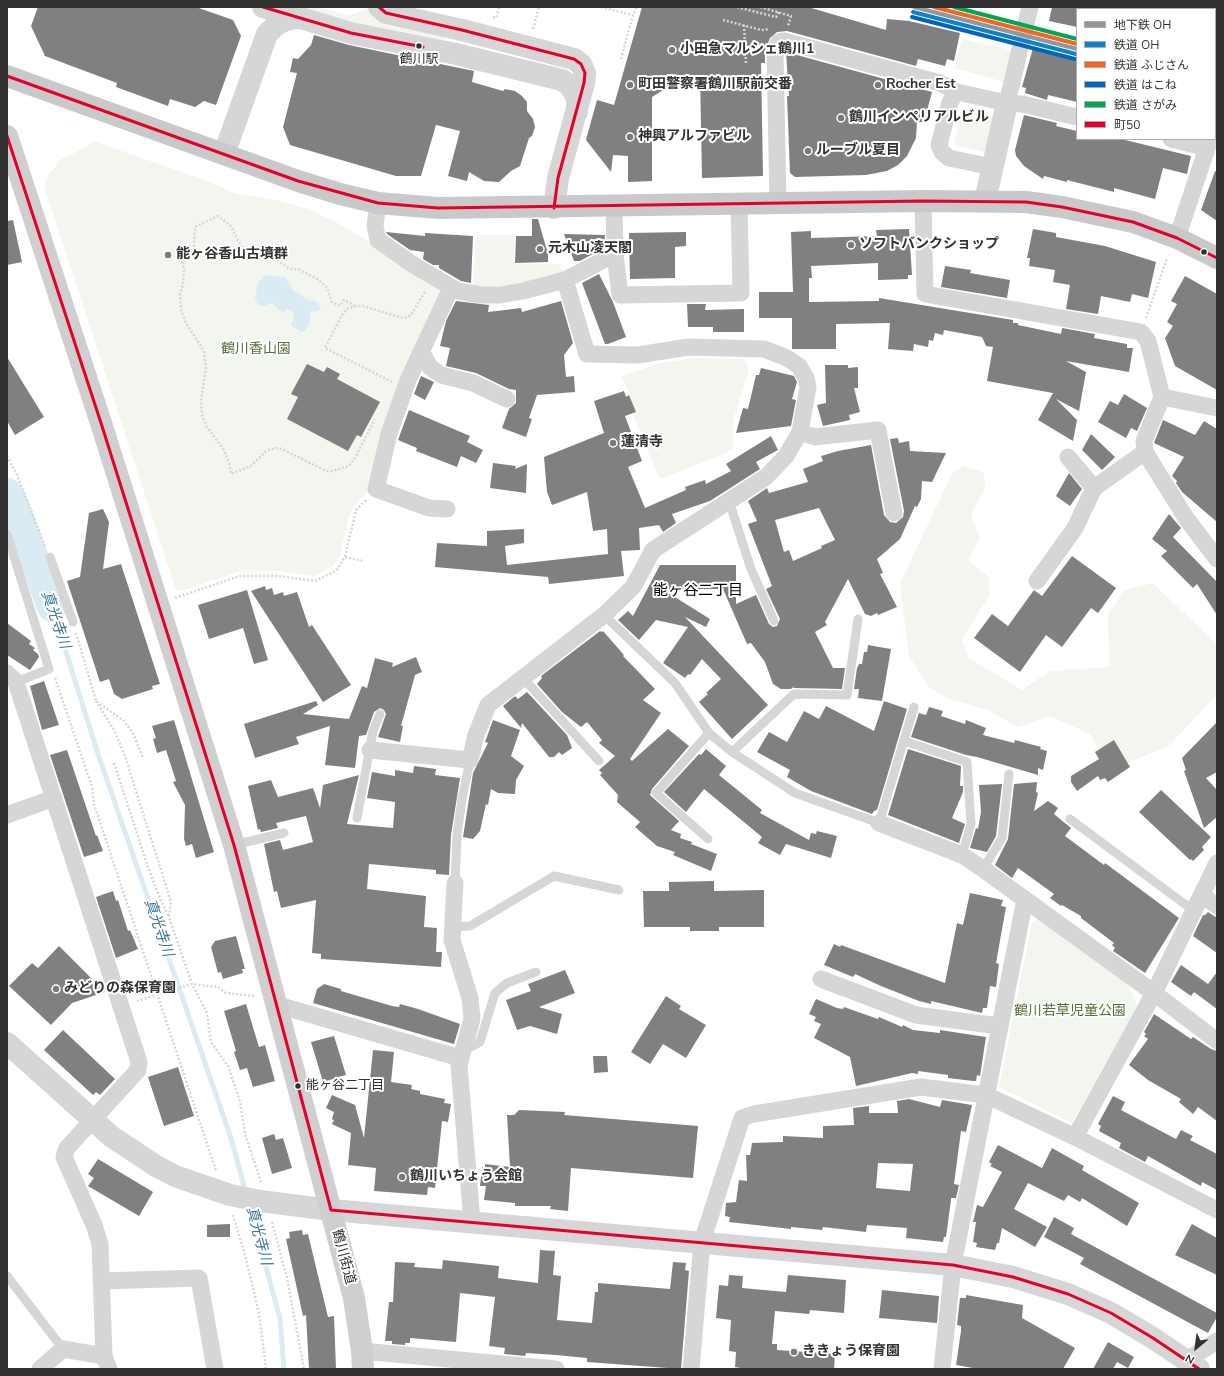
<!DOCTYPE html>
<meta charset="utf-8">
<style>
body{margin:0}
#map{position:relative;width:1224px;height:1376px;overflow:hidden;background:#fff;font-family:"Nunito Sans","Noto Sans JP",sans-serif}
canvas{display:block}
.frame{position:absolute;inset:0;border:8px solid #323232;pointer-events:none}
.legend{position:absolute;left:1076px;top:8px;width:140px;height:132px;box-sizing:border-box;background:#fff;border:1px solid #adadad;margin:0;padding:5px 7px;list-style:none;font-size:12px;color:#323232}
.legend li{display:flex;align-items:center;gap:8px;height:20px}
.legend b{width:20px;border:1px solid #adadad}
.north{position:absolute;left:1176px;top:1328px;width:40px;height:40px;-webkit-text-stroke:3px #fff;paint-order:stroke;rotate:209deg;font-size:11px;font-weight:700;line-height:16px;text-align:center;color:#323232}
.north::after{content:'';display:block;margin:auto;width:14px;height:18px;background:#323232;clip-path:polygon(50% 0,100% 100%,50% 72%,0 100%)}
</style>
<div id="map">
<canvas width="1224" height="1376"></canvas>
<div class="frame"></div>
<ul class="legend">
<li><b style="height:5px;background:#939598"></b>地下鉄 OH</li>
<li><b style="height:5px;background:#0d82c7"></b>鉄道 OH</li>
<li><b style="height:5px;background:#f26522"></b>鉄道 ふじさん</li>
<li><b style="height:5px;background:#0065bd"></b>鉄道 はこね</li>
<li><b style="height:5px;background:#00a651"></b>鉄道 さがみ</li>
<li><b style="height:5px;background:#e4002b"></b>町50</li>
</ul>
<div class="north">N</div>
</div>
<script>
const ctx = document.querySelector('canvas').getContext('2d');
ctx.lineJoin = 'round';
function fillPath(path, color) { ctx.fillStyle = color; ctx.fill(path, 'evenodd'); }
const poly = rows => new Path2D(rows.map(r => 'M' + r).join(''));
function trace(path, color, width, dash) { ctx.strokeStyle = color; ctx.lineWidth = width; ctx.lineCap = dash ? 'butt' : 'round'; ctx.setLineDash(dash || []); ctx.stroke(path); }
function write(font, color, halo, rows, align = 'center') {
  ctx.font = font + ' "Nunito Sans","Noto Sans JP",sans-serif'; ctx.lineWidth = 4; ctx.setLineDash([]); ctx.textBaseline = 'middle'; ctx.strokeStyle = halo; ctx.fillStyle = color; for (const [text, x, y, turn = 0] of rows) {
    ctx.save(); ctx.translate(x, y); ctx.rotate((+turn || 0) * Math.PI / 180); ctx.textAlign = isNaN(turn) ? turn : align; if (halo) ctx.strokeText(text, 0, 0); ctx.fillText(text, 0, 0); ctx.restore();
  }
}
const green = poly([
 [298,7,318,7,347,15,355,14,367,8,372,15,387,25,444,37,444,40,353,22],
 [962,39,1011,50,1004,82,955,68],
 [963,108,994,116,985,152,954,145],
 [93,141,205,180,237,194,272,199,308,209,336,222,362,237,444,293,370,489,354,506,348,518,340,556,333,566,315,576,277,571,237,572,185,590,176,590,44,186,47,177,60,160,84,148],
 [476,235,514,235,514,264,561,264,560,269,566,272,501,289,473,287],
 [694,358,744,359,749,370,733,421,733,448,722,455,660,479,633,414,636,412,622,376,660,363],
 [964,466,984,473,985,488,971,515,980,538,968,560,989,577,989,596,962,639,968,658,1022,690,1050,671,1109,667,1108,614,1125,590,1153,583,1217,645,1217,694,1170,745,1125,764,1100,752,1090,734,1050,716,1018,727,985,709,949,699,929,687,909,656,900,583,953,472],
 [1042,919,1128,982,1137,1006,1072,1123,999,1087,1032,922]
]);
const water = poly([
 [265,275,285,277,293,290,310,301,314,300,318,303,321,310,310,312,310,321,306,330,301,332,293,327,291,324,294,316,292,311,286,309,283,313,272,303,264,306,258,305,255,298,258,283]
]);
const stream = poly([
 [52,607,98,754,231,1138,246,1193],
 [249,1204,280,1319,284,1369]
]);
const river = poly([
 [7,493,13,503,52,607]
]);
const building = poly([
 [38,7,196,7,233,20,241,36,216,105,204,101,195,107,170,99,168,106,116,87,117,83,45,56,31,26],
 [642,7,808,7,886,30,887,19,909,21,960,33,954,61,947,59,945,66,918,59,916,66,787,31,777,32,770,38,765,51,765,63,761,63,763,176,702,178,700,75,691,79,689,74,652,97,652,181,628,182,628,156,613,155,611,172,586,140,597,100,614,105],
 [1052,7,1080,7,1080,9,1077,9,1077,27,1049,21],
 [314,35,349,45,474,71,472,82,503,91,505,89,515,91,522,96,527,102,527,111,533,119,535,127,532,136,529,138,520,166,511,171,499,182,484,181,469,172,467,181,448,176,460,131,436,125,421,176,396,176,290,145,283,127,297,73,290,72,293,58,298,59,311,45],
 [1033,48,1077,59,1077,102,1048,95,1047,100,1025,93,1026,88,1022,87],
 [786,52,932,92,924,122,917,122,916,138,907,156,898,165,887,171,866,175,795,177,790,173,787,96,789,96],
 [1024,115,1057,123,1056,126,1077,131,1077,139,1121,139,1191,156,1187,174,1163,168,1155,199,1114,188,1114,192,1067,180,1067,182,1044,176,1043,179,1024,166,1016,156,1015,150],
 [1215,171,1217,171,1217,221,1201,210],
 [532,219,538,219,548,254,548,262,515,263,516,236,532,236],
 [13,220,22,262,7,265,7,221],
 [909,229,912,275,908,275,908,279,878,280,878,263,811,266,812,278,809,278,809,302,879,301,879,298,1013,320,1013,323,1018,323,1018,325,1061,334,1062,328,1095,334,1094,338,1127,344,1127,348,1133,348,1129,372,1066,361,1086,372,1079,411,1056,399,1077,420,1073,441,1038,420,1053,393,987,381,993,347,986,346,982,337,944,330,943,335,935,333,933,341,929,340,928,347,914,344,913,351,888,349,890,323,836,324,836,349,792,349,792,318,759,318,759,292,793,292,791,232,811,231,811,238,877,236,876,230],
 [1033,229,1056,233,1056,237,1105,246,1156,262,1148,298,1132,294,1130,302,1101,296,1098,314,1066,309,1070,285,1053,282,1055,270,1029,266,1030,258,1027,258],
 [386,232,425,236,425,233,473,236,471,283,461,281,439,268,439,265,433,265,423,259,424,252,410,250,387,234],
 [686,232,686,246,675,247,675,278,630,279,629,233],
 [564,234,605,235,604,248,580,261,574,261],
 [945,266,971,270,970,273,1010,280,1007,298,941,287],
 [599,274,613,302,626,337,608,344,605,344,582,283],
 [1185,276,1217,294,1217,390,1175,366,1165,338,1173,326,1167,322,1177,304,1171,301],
 [456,301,489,305,488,312,521,308,522,312,561,301,573,343,564,355,566,377,574,376,575,392,537,395,529,418,532,419,526,437,502,428,509,409,516,403,516,390,509,389,476,373,446,366,450,348,440,346,446,321],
 [687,304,706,304,705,310,744,309,744,332,713,332,713,327,688,327],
 [7,357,44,417,15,435,7,421],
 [307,364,324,372,327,367,340,374,337,379,380,402,361,437,357,435,348,451,287,419,298,397,291,394],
 [825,365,848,365,848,368,858,367,858,388,854,388,860,412,849,415,850,420,823,426,817,405,826,403],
 [761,368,794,376,797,382,792,399,796,400,791,426,736,433,743,408,748,409,756,375,759,375],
 [421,376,434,382,425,400,414,394],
 [624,391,626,397,629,395,636,412,625,416,642,461,628,467,645,508,686,490,685,487,705,480,706,484,731,471,726,464,771,436,778,450,756,462,760,469,710,501,672,514,676,523,663,532,659,525,639,528,640,550,621,551,624,576,549,584,548,577,435,567,437,543,487,546,487,531,524,529,524,543,505,546,507,565,608,554,607,529,593,531,587,492,552,505,547,492,544,457,604,433,594,401],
 [1124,394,1147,408,1137,431,1131,428,1126,438,1098,422,1110,401,1118,405],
 [409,410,470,436,467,442,483,450,476,463,461,456,457,467,416,451,417,448,398,440],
 [1163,420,1195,435,1204,421,1217,429,1217,522,1182,492,1176,483,1177,481,1172,476,1184,457,1154,443],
 [1091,434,1115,457,1102,470,1082,450],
 [898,438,899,443,909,441,910,451,946,453,932,482,922,481,921,499,917,507,915,506,900,539,877,559,883,573,880,574,897,607,878,615,877,613,871,616,865,614,848,579,825,622,827,625,815,632,833,668,845,668,842,689,793,688,794,686,791,689,781,689,773,684,765,662,751,643,747,644,723,589,662,589,710,619,706,627,685,617,768,705,732,739,699,702,708,694,706,693,721,679,702,659,690,675,688,674,685,678,663,663,688,627,656,620,639,640,618,620,628,611,633,616,660,565,736,565,736,604,756,595,769,624,773,627,777,626,780,619,766,589,772,586,748,524,757,521,748,501,767,488,769,493,808,482,803,469,823,461,821,456,838,451,871,445,884,515,890,522,896,523,903,517,904,511,890,439],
 [819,508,835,540,821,546,822,548,793,561,789,550,784,552,775,520],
 [493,463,516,466,515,469,527,464,526,493,490,488],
 [1069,473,1082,489,1070,506,1056,496],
 [103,509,109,522,103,569,121,564,160,684,152,686,153,689,122,699,114,694,109,679,100,682,67,581,80,577,89,513],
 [1169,514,1181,528,1173,537,1217,582,1217,615,1197,584,1193,588,1161,556,1167,551,1152,539],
 [1072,556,1116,588,1098,613,1091,608,1062,647,1046,635,1020,672,974,638,992,614,1008,626,1034,590,1042,596],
 [265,586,266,590,272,588,274,595,283,592,284,596,297,592,309,627,312,625,351,685,323,702,251,591],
 [247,590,268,660,254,664,243,628,209,639,198,605],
 [7,623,31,641,29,644,35,648,33,650,38,654,39,657,30,670,7,655],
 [600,631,602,632,603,631,624,655,623,656,655,689,643,700,661,713,630,759,632,761,668,729,689,746,652,789,650,795,679,821,671,830,681,834,680,838,692,842,691,844,717,854,711,871,673,855,675,852,657,846,635,827,640,822,617,802,618,795,600,775,602,773,599,770,615,756,599,743,602,740,587,722,581,727,562,712,537,684,542,678,541,676],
 [868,645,891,649,882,701,858,698,859,689,854,689,857,668,859,664,862,664,864,652,867,652],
 [416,657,422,672,415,675,401,726,403,726,400,742,378,737,386,714,384,710,380,708,374,712,366,735,359,736,355,768,325,765,330,726,296,737,299,744,255,758,244,724,316,701,318,705,303,714,349,719,362,686,367,688,375,658,393,663,392,667],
 [44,681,59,725,42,730,30,686],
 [527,692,567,735,572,748,562,755,559,752,554,757,549,757,522,723,521,728,503,706,515,696,518,699],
 [884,701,907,709,877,810,874,811,872,814,811,791,787,777,790,770,757,752,769,732,787,742,804,711,819,719,826,706,874,731],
 [929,707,943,711,941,716,965,724,966,720,986,728,983,735,1014,743,1015,740,1041,747,1040,749,1047,751,1043,770,1038,768,1038,775,977,757,966,755,911,737,919,713,926,715],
 [174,720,214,852,196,858,192,844,186,846,184,839,185,805,173,782,176,781,166,750,157,753,153,739,156,738,152,726],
 [493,720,520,730,511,756,524,766,516,780,515,794,498,793,491,789,488,805,486,804,480,831,473,839,463,837,473,773,488,743,485,742],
 [1217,722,1217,772,1206,778,1217,790,1217,817,1204,828,1184,771,1186,770,1182,758],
 [1114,740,1130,767,1108,782,1105,778,1100,780,1098,776,1077,791,1071,782,1071,776,1099,759,1095,752],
 [706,749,726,766,719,775,762,810,760,813,809,840,811,833,816,834,817,831,837,836,831,858,786,844,780,855,758,843,762,837,704,789,686,812,664,792,699,754,701,755],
 [908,749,961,766,960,786,963,786,963,792,952,818,965,824,959,843,888,815],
 [67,750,96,836,97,835,103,851,84,857,50,755],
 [414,766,436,769,435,775,460,778,451,835,449,875,436,874,436,870,369,864,367,889,426,896,424,927,437,928,436,952,442,952,441,967,321,959,321,954,312,953,316,900,281,908,277,891,274,892,264,844,280,840,283,850,313,842,306,816,276,823,278,828,261,832,260,829,258,830,248,786,271,780,278,797,313,788,320,808,323,785,359,775,347,824,393,828,395,802,367,798,372,772,395,776,395,770,413,773],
 [1037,782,1036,792,1038,793,1034,811,1048,801,1058,808,1054,814,1071,828,1065,836,1104,865,1105,863,1179,918,1145,973,1113,951,1115,948,1112,945,1114,943,1081,918,1081,916,1062,905,1061,906,1050,898,1054,894,1018,868,1012,878,995,865,1008,839,1014,784],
 [1002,784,996,836,987,852,970,848,976,828,978,829,981,812,979,785],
 [1161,790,1211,837,1202,847,1204,850,1193,861,1191,859,1190,860,1139,812],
 [714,881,714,891,764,890,764,927,719,927,719,931,690,931,690,927,644,927,643,891,669,891,669,882],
 [113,891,116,901,118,900,128,931,130,930,138,949,116,958,96,897],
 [970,893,1003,900,1001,906,1006,907,996,963,999,964,996,987,990,986,987,1008,983,1008,982,1013,931,1001,931,1004,919,1001,881,986,855,974,853,977,824,965,834,944,840,947,841,945,945,983,957,923,963,925],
 [1208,912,1217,918,1217,953,1193,936,1203,915,1205,915],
 [236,936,245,969,242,969,243,973,223,979,221,972,218,973,211,947,215,941],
 [59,946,105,992,72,1003,51,1025,9,986,32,963,38,968],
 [1181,965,1208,984,1217,972,1217,1009,1194,992,1191,996,1171,982],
 [565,970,575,993,539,1007,562,1014,557,1034,530,1026,517,1030,506,1000,531,991,528,984],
 [324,984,341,989,341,991,392,1006,399,1007,400,1004,418,1009,460,1024,454,1044,313,1003,317,989],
 [666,996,681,1006,679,1009,706,1025,686,1058,663,1044,650,1064,631,1052],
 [816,999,837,1008,843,1009,844,1007,878,1019,879,1017,902,1027,903,1025,913,1030,940,1033,940,1030,986,1037,980,1076,977,1075,976,1081,973,1081,948,1078,948,1075,918,1071,918,1074,912,1073,856,1086,850,1057,814,1038,821,1024,814,1021,816,1017,809,1014],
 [246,1004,259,1047,265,1045,275,1081,253,1087,247,1068,240,1070,234,1052,236,1051,224,1011],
 [1154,1014,1191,1039,1193,1037,1211,1049,1217,1051,1217,1121,1198,1107,1193,1114,1179,1102,1181,1099,1148,1080,1129,1065,1148,1039,1144,1036,1146,1034,1144,1032],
 [63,1030,115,1079,100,1095,96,1092,93,1095,44,1050],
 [334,1036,346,1075,323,1082,311,1042],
 [373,1050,394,1052,391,1082,412,1085,411,1089,420,1091,420,1094,445,1099,444,1103,451,1104,448,1122,442,1121,435,1188,428,1187,427,1195,374,1191,376,1168,348,1165,351,1133,332,1124,334,1120,332,1119,334,1112,326,1108,332,1095,355,1105,364,1138],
 [593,1056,607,1056,608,1072,594,1073],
 [178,1067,194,1116,164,1126,148,1077],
 [1113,1096,1125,1102,1121,1110,1176,1139,1181,1130,1193,1136,1190,1140,1217,1154,1217,1190,1202,1182,1201,1186,1148,1156,1145,1162,1119,1148,1121,1143,1099,1131,1101,1126,1098,1124],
 [909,1099,940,1107,942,1100,972,1105,966,1132,961,1131,954,1184,959,1185,956,1198,951,1198,951,1200,946,1237,944,1237,943,1242,906,1238,907,1228,867,1225,866,1232,823,1227,822,1230,791,1227,791,1229,729,1222,730,1217,725,1216,726,1203,736,1202,739,1180,747,1181,746,1155,750,1155,752,1143,783,1142,783,1136,823,1138,823,1126,854,1125,853,1108,869,1106,869,1113,898,1113,897,1101],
 [878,1163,913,1164,910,1191,876,1188],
 [519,1110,565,1112,564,1115,698,1126,693,1178,571,1168,568,1211,550,1209,551,1206,515,1206,515,1203,484,1200,486,1186,480,1186,482,1167,485,1168,485,1164,510,1167,507,1115,514,1115],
 [274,1134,276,1140,283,1138,292,1168,272,1174,262,1138],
 [998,1145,1042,1168,1052,1148,1084,1166,1082,1170,1139,1203,1127,1226,1082,1198,1080,1202,1068,1195,1064,1201,1028,1183,1014,1209,1047,1227,1035,1247,1002,1228,999,1243,997,1243,995,1250,976,1247,977,1243,973,1242,976,1222,973,1222,977,1205,983,1207,1002,1172,990,1166,992,1164,989,1162],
 [98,1159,153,1192,139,1216,88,1186,94,1178,88,1174],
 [1054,1217,1074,1228,1071,1234,1217,1313,1217,1317,1208,1333,1080,1264,1084,1258,1044,1237],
 [230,1224,230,1237,207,1237,207,1225],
 [1192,1224,1217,1238,1217,1275,1175,1255],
 [302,1230,303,1235,308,1234,328,1317,334,1316,336,1369,309,1369,306,1315,303,1316,286,1239,290,1238,289,1232],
 [540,1250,555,1251,553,1275,561,1276,557,1320,592,1323,595,1292,598,1292,598,1283,670,1289,673,1262,686,1263,685,1270,689,1271,681,1369,587,1362,587,1358,556,1355,526,1353,525,1356,504,1354,505,1348,489,1346,495,1297,460,1293,456,1342,410,1338,410,1343,405,1343,405,1345,392,1344,392,1341,385,1341,389,1302,393,1302,395,1262,415,1263,414,1267,442,1269,443,1260,499,1266,498,1278,538,1283],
 [729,1275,743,1276,742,1288,786,1292,788,1275,846,1280,844,1313,810,1310,809,1314,775,1311,772,1344,777,1344,777,1350,835,1354,834,1369,746,1369,735,1367,736,1352,729,1351,731,1320,716,1318,719,1285,728,1286],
 [882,1290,939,1296,937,1323,879,1318],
 [966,1295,1023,1305,1022,1318,1075,1348,1063,1369,979,1369,956,1365,961,1331,961,1326,957,1325,960,1298,966,1298],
 [1108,1342,1134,1357,1128,1368,1117,1362,1113,1369,1093,1369]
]);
const path = poly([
 [601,7,633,15],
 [737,7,776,17,779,12],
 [760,7,791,16,788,26],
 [493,17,496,18,499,7],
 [723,20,761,30,769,29],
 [744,25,746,64],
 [533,29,539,7],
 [621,59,633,15,637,7],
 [355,306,344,300,340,306,332,302,327,288,319,280,300,270,288,268,267,252,248,250,241,246,230,225,218,216,195,227,194,247,189,254,181,258,184,269,183,283,180,295,181,310,186,323,204,351,206,368,201,400,202,415,207,427,224,450,229,463,231,474,251,466,266,451,276,448,282,449,326,471,332,471,349,466,355,458,375,419],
 [1146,318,1167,258],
 [392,382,325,348,342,315,347,309,355,306,363,306,403,318,408,317,411,315,426,290],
 [7,456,17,475,45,546],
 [345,557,363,561],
 [175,598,240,576,277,576,315,581,336,571,345,557,356,510,366,500],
 [76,633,96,701,124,721,133,733,143,758],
 [55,678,92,787,94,804,216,1171],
 [96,701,114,730,125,756,171,902,169,917,192,984,207,1013,211,1042,228,1066,240,1101,245,1134,261,1182],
 [114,763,148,867,161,901,169,917],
 [137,1001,192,984,218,987,226,993,255,996],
 [233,1215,245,1255,259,1313,266,1369],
 [272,1222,287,1278,304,1369]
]);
const service = poly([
 [729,501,751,569,774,621],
 [7,534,49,669,16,682],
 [50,557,73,622],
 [604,615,675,683,709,733,732,752,795,793,879,823,914,707],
 [522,677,599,761],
 [904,741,967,762,971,824,962,855],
 [732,752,794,694,847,695,858,619],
 [357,818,373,731,380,714],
 [1070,819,1194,911],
 [708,839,656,793,709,733],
 [234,845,284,833],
 [983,869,1002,838,1009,774],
 [455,883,457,836,462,799,470,760],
 [453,927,470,926,554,876,619,890],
 [463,1051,480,1042,495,993,507,983,536,972],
 [7,1276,63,1349]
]);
const minor = poly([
 [1007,103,1030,7],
 [1215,123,1217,117],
 [1171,139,1207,148],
 [992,167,949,158,942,152,939,145,950,102,957,92,1007,103,1022,104,1077,117],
 [923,201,925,294,1141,332,1148,341,1162,397,1144,441,1145,452,1186,518,1217,559],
 [378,203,375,226,378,240,412,264,458,291,482,295,500,295,523,291,565,280,615,254],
 [778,204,775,51,779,42,784,41,940,83,957,92],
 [614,207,615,254,620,295,741,293,739,204],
 [1177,238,1210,139],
 [422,353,430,367,441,375,473,383,507,399],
 [1162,397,1217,408],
 [800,432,815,437,878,430,894,513],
 [1068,457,1094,488,1145,452],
 [447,509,429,508,376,489,389,434,408,380,451,288],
 [1037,581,1075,528,1094,488],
 [7,673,16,682,139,1062,138,1070,67,1148,64,1157,94,1225,100,1244,104,1356,109,1369],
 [370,750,470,760,476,735,488,705,604,615,633,587,653,550,766,477,786,456,800,432,808,387,806,378,799,366,787,358,764,349,688,347,638,355,587,354,565,280],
 [7,815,54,798],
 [879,823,962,855,983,869,1154,993,1217,1041],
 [455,883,452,940,470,998,472,1019,459,1065,472,1222],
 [1202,895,1217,906],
 [821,979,916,1015,999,1026],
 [278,1005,460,1058],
 [1075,1137,1154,993,1217,863],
 [101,1281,199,1278,215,1369],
 [362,1351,556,1369],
 [1187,1360,1217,1341],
 [40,1369,63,1349,104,1356],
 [691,1369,702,1242,742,1118,754,1114,921,1087,986,1095,1075,1137,1217,1210],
 [942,1369,953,1265,1025,899]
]);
const tertiary = poly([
 [263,7,351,33,456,54,562,80,569,85,574,92,577,100,577,112],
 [379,7,386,13,395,15,462,30,574,59,581,64,585,73,584,83,558,178,554,208],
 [224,154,267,34,276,25,286,20,298,18],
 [985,201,1007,103],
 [7,1043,112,1137,156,1166,175,1176,230,1195,260,1201,331,1210,953,1265,1013,1277,1068,1294,1111,1313,1153,1338,1199,1369]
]);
const secondary = poly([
 [7,136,101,423,234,845,354,1298,362,1351,363,1369]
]);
const primary = poly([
 [7,76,298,181,340,194,378,203,438,208,923,201,1026,202,1062,207,1133,222,1177,238,1217,258]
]);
const bus1 = poly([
 [263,7,351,33,423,47],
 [379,7,386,13,462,30,574,59,581,64,585,73,584,83,558,178,554,208],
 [7,76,298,181,378,203,438,208,923,201,1026,202,1062,207,1133,222,1177,238,1217,258],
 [7,136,101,423,234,845,331,1210,953,1265,1013,1277,1068,1294,1111,1313,1153,1338,1199,1369]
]);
const rail1 = poly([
 [913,12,1076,54]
]);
const rail2 = poly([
 [934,7,1077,44]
]);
const rail3 = poly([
 [912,17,1075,59]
]);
const rail4 = poly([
 [954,7,1077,39]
]);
const metro1 = poly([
 [914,7,1077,49]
]);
const markers = [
 [419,46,3.5,"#323232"],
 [672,50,4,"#7a7a7a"],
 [630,85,4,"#7a7a7a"],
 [878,85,4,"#7a7a7a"],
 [841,118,4,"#7a7a7a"],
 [630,137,4,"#7a7a7a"],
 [808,151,4,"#7a7a7a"],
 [851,245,4,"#7a7a7a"],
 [540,249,4,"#7a7a7a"],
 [1204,252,3.5,"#323232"],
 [168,255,4,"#7a7a7a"],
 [613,443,4,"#7a7a7a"],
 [56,989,4,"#7a7a7a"],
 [298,1086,3.5,"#323232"],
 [402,1177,4,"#7a7a7a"],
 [794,1352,4,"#7a7a7a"]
];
const busNames = [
 ["鶴川駅",419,60],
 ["能ヶ谷二丁目",306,1086,"left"]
];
const poiNames = [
 ["小田急マルシェ鶴川1",680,50],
 ["町田警察署鶴川駅前交番",638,85],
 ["Rocher Est",886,85],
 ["鶴川インペリアルビル",849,118],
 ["神興アルファビル",638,137],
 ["ルーブル夏目",816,151],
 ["ソフトバンクショップ",859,245],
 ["元木山凌天閣",548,249],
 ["能ヶ谷香山古墳群",176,255],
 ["蓮清寺",621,443],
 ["みどりの森保育園",64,989],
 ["鶴川いちょう会館",410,1177],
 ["ききょう保育園",802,1352]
];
const parkNames = [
 ["鶴川香山園",256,350],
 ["鶴川若草児童公園",1070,1012]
];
const streetNames = [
 ["鶴川街道",343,1257,75]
];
const neighbourhoodNames = [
 ["能ヶ谷二丁目",698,591]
];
const waterNames = [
 ["真光寺川",55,620,71],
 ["真光寺川",158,928,71],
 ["真光寺川",258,1236,75]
];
fillPath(green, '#f2f6ee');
fillPath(water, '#dbebf3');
trace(stream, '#dbebf3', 5);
trace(river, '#dbebf3', 30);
fillPath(building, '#808080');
trace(path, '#d6d6d6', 2.5, [2, 2]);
trace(service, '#d6d6d6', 9);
trace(minor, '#d6d6d6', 17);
trace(tertiary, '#d6d6d6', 22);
trace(secondary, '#cfcfcf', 22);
trace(primary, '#c9c9c9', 22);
trace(bus1, '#e4002b', 3);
trace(rail1, '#0d82c7', 4);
trace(rail2, '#f26522', 4);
trace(rail3, '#0065bd', 4);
trace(rail4, '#00a651', 4);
trace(metro1, '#939598', 4);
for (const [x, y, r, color] of markers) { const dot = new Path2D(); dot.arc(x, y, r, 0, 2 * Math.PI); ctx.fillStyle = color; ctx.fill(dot); trace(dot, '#fff', 1.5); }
write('13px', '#323232', '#fff', busNames);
write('bold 14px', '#323232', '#fff', poiNames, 'left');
write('14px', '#56703c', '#fff', parkNames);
write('14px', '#323232', '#fff', streetNames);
write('15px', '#000', '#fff', neighbourhoodNames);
write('italic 15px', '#3b7698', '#fff', waterNames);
</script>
